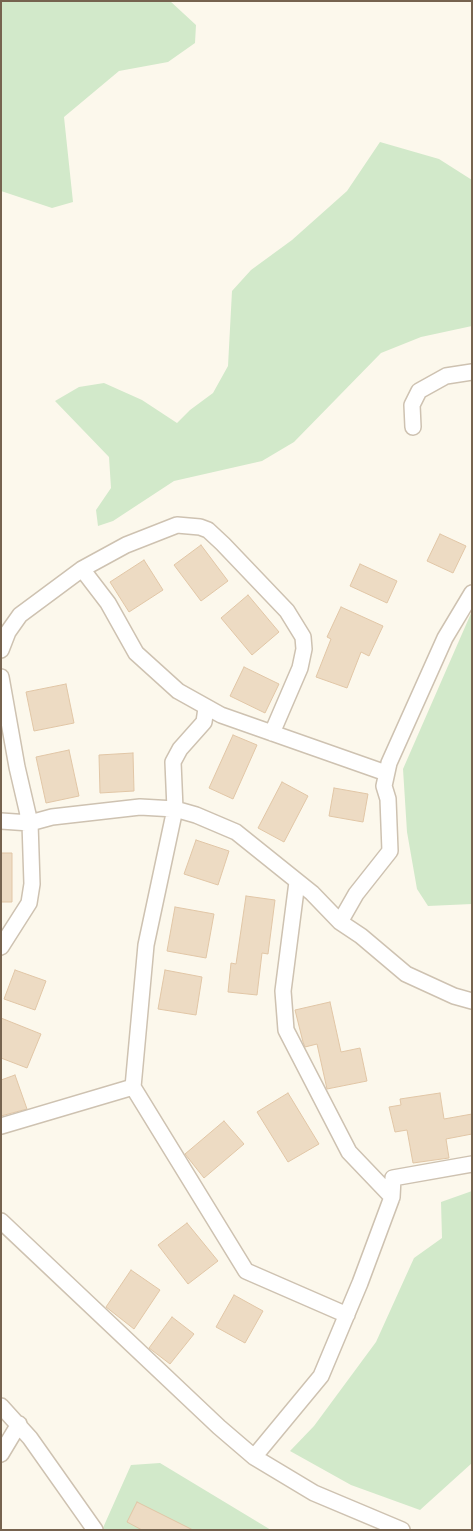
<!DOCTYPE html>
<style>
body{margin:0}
#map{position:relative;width:473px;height:1531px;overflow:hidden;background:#fcf8ec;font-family:Commissioner,sans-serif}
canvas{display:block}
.frame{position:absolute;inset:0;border:2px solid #76634f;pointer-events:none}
</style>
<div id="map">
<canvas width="473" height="1531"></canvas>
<div class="frame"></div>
</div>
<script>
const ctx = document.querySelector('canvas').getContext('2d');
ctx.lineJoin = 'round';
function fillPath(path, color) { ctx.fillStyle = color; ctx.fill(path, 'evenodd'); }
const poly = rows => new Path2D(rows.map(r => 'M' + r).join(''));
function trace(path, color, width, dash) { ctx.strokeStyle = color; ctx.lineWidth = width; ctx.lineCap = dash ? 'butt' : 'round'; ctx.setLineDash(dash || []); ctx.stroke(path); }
const green = poly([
 [1,1,170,1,196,25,195,43,168,62,119,71,64,117,73,202,52,208,1,191],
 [380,142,439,159,472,180,472,326,421,337,381,353,294,442,262,461,174,481,113,521,98,526,96,510,111,488,109,457,55,401,79,387,104,383,142,400,177,423,190,410,213,393,228,366,232,291,251,270,292,240,347,191],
 [472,611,472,904,428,906,417,889,407,832,403,769],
 [472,1191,472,1463,420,1510,351,1485,290,1451,314,1426,376,1342,414,1258,442,1238,441,1202],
 [160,1463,271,1530,102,1530,131,1465]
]);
const building = poly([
 [440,534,466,546,453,573,427,561,440,534],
 [201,545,228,581,201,601,174,565,201,545],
 [144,560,163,590,129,612,110,582,144,560],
 [360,564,397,581,387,603,350,586,360,564],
 [248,595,279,632,252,655,221,618,248,595],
 [341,607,383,626,369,656,361,652,347,688,316,677,331,639,327,637,341,607],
 [244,667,279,684,265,713,230,696,244,667],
 [66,684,74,723,34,731,26,692,66,684],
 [233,735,257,745,233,799,209,788,233,735],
 [69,750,79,796,46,803,36,757,69,750],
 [133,753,134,791,100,793,99,755,133,753],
 [282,782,308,796,284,842,258,828,282,782],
 [334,788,368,794,363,822,329,816,334,788],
 [196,840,229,851,218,885,184,874,196,840],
 [1,853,12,853,12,902,1,902,1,853],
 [246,896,275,900,268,954,262,953,257,995,228,992,231,963,236,964,246,896],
 [175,907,214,914,206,958,167,951,175,907],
 [15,970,46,981,35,1010,4,999,15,970],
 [165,970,202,977,196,1015,158,1009,165,970],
 [330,1002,341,1052,360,1048,367,1081,327,1089,317,1044,305,1047,303,1042,295,1010,330,1002],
 [1,1018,41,1034,27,1068,1,1058,1,1018],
 [15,1075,27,1109,1,1116,1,1080,15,1075],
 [288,1093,319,1144,288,1162,257,1112,288,1093],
 [440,1093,444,1119,472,1114,472,1134,446,1139,449,1158,413,1163,407,1130,395,1132,389,1107,401,1105,400,1099,440,1093],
 [224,1121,244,1144,204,1178,185,1154,224,1121],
 [187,1223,218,1261,188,1284,158,1245,187,1223],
 [131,1270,160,1290,134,1329,106,1307,131,1270],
 [234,1295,263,1311,245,1343,216,1327,234,1295],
 [172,1317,194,1334,170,1364,149,1348,172,1317],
 [137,1502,193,1530,142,1530,127,1522,137,1502]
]);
const minor = poly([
 [413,427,412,405,419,391,446,376,472,372],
 [82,569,108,603,136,653,178,691,221,715,386,773],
 [1,650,8,632,20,615,82,569,126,545,177,525,200,527,208,530,223,544,287,611,303,637,304,649,300,668,272,733],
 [1,677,17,767,30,823,32,884,29,903,1,947],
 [206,708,204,722,180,749,173,762,175,809,146,945,133,1087,246,1271,347,1315],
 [1,821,30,823,52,817,140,807,175,809,196,815,236,832,312,893,340,922,361,936,406,974,454,996,472,1001],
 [297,882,283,991,286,1030,349,1152,392,1197],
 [340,922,356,894,390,851,388,799,384,786,389,763,445,638,472,593],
 [1,1126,133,1087],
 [1,1221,219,1427,254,1457,314,1493,402,1530],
 [1,1406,30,1438,95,1530],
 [1,1454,19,1424],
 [254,1457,321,1376,360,1283,392,1197,393,1178,472,1164]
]);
fillPath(green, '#d2e9ca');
fillPath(building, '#eddbc3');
trace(building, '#e1c6a6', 1);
trace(minor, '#cec2b1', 18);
trace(minor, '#fff', 15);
</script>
